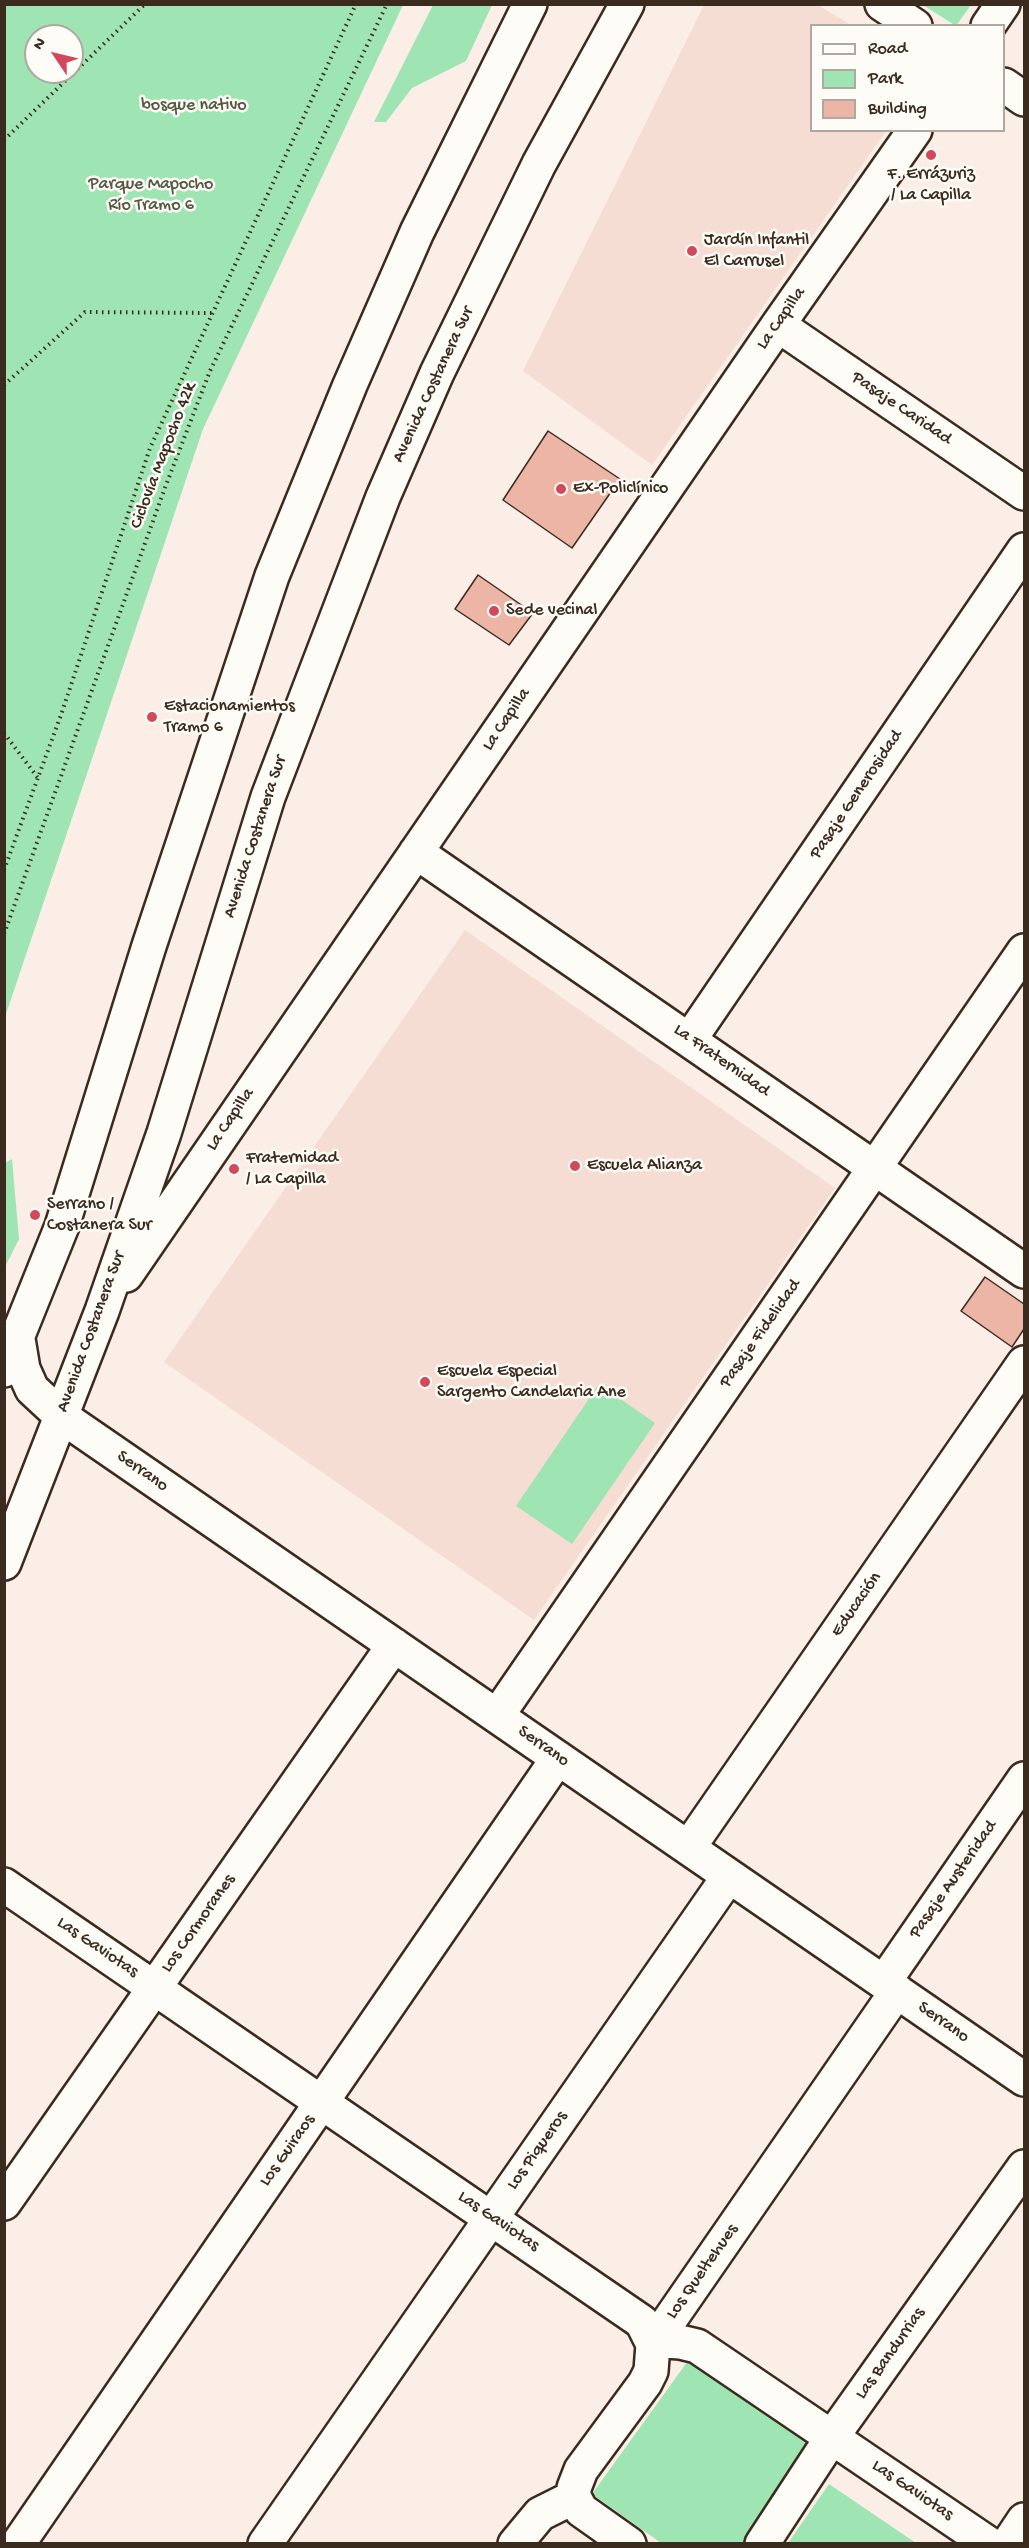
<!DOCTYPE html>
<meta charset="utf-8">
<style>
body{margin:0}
#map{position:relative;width:1029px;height:2548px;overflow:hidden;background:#faeee7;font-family:"Gochi Hand",sans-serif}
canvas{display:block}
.frame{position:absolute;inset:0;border:6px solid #3b2a1e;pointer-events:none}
.legend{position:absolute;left:810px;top:24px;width:195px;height:108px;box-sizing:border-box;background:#fdfcf7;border:2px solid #afa8a0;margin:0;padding:8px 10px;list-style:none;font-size:18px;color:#3b2a1e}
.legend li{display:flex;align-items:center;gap:12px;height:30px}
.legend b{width:30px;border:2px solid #afa8a0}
.north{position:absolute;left:24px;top:24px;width:60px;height:60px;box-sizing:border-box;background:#fdfcf7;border:2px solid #afa8a0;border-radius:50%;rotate:305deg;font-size:16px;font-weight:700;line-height:24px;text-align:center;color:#3b2a1e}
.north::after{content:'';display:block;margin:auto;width:21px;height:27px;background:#d1495b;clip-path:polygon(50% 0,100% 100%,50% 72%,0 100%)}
</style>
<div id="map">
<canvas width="1029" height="2548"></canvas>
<div class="frame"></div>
<ul class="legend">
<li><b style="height:8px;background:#fdfcf7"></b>Road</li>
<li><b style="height:16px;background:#9ee5b3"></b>Park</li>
<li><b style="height:16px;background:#edb5a5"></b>Building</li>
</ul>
<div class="north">N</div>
</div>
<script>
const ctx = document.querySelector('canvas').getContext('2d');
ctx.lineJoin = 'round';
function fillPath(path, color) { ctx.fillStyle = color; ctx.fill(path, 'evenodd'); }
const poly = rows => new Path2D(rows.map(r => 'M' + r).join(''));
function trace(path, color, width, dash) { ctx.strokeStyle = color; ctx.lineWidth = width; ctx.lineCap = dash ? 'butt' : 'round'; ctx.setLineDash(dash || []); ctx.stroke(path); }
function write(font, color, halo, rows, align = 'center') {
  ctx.font = font + ' "Gochi Hand",sans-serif'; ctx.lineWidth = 5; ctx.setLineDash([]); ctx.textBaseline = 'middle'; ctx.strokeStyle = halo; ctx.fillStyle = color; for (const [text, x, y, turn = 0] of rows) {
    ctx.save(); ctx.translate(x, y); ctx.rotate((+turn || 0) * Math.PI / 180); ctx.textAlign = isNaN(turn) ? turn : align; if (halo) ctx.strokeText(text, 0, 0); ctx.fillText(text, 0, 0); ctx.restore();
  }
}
const built = poly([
 [704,5,818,5,851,25,812,26,812,130,886,131,652,465,523,371],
 [465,930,835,1188,534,1620,164,1362]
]);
const green = poly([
 [4,5,403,5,203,429,5,1017],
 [36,36,72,36,72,72,36,72],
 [433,5,492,5,466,61,412,88,386,122,374,122],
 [923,5,971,5,956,26],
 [12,1159,19,1239,5,1267,5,1163],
 [599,1384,655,1423,572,1544,516,1506],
 [690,2358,821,2451,755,2543,661,2543,592,2494],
 [829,2484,916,2543,788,2543]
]);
const building = poly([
 [548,431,620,479,572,548,503,500,548,431],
 [478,575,533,613,509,645,455,609,478,575],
 [985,1277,1024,1304,1024,1329,1012,1347,961,1311,985,1277]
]);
const path = poly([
 [4,140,145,4],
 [4,385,85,312,212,313],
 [4,733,38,778],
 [4,870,61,715,150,448,356,4],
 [4,934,166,485,210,371,387,4]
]);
const minor = poly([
 [882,4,915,26],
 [988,26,1003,4],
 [1004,85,1024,99],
 [778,325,1024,493],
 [416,852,1024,1271],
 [690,1039,1024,550],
 [126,1275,778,325,915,130],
 [18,1339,23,1369,32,1389,61,1416,1024,2079],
 [4,1370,62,1226,149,946,272,576,350,385,417,232,530,4],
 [4,1563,102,1311,164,1133,268,797,383,497,437,373,539,164,627,4],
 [497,1716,1024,951],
 [689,1847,1024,1363],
 [4,1885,642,2322,653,2344,651,2371,645,2383,581,2470,574,2488,574,2497,581,2510,629,2544],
 [884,1982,1024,1779],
 [4,2203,394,1645],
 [653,2344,897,1991],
 [653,2344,666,2341,680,2342,697,2346,989,2544],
 [18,2544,558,1758],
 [265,2544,729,1876],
 [515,2544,540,2514,574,2497],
 [762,2544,832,2437,1024,2167],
 [1008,2544,1024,2520]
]);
const markers = [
 [931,155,6,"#d1495b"],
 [692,251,6,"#d1495b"],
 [561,489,6,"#d1495b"],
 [494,611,6,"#d1495b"],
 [152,717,6,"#d1495b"],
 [575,1166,6,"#d1495b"],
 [234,1169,6,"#d1495b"],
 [35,1215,6,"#d1495b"],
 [425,1382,6,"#d1495b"]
];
const parkNames = [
 ["bosque nativo",194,106],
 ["Parque Mapocho",151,185],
 ["Río Tramo 6",151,206]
];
const poiNames = [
 ["F. Errázuriz",931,175,"center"],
 ["/ La Capilla",931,196,"center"],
 ["Jardín Infantil",704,241],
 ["El Carrusel",704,262],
 ["Ex-Policlínico",573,489],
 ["Sede vecinal",506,611],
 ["Estacionamientos",164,707],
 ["Tramo 6",164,728],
 ["Fraternidad",246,1159],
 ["/ La Capilla",246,1180],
 ["Escuela Alianza",587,1166],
 ["Serrano /",47,1205],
 ["Costanera Sur",47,1226],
 ["Escuela Especial",437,1372],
 ["Sargento Candelaria Ane",437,1393]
];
const streetNames = [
 ["La Capilla",782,319,-55],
 ["Avenida Costanera Sur",434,385,-65],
 ["Pasaje Caridad",901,409,34],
 ["Ciclovía Mapocho 42k",164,456,-69],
 ["La Capilla",507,720,-56],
 ["Pasaje Generosidad",857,795,-56],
 ["Avenida Costanera Sur",256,837,-72],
 ["La Fraternidad",721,1061,35],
 ["La Capilla",231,1120,-56],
 ["Avenida Costanera Sur",92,1332,-70],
 ["Pasaje Fidelidad",761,1334,-55],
 ["Serrano",142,1472,35],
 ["Educación",857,1605,-55],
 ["Serrano",543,1747,35],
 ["Pasaje Austeridad",954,1880,-55],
 ["Los Cormoranes",199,1924,-55],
 ["Las Gaviotas",97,1948,34],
 ["Serrano",943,2023,35],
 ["Los Guiraos",288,2151,-55],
 ["Los Piqueros",538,2151,-55],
 ["Las Gaviotas",498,2222,34],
 ["Los Queltehues",703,2272,-55],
 ["Las Bandurrias",891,2354,-55],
 ["Las Gaviotas",912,2491,34]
];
fillPath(built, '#f6ddd3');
fillPath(green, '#9ee5b3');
fillPath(building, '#edb5a5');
trace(building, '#3b2a1e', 1.5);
trace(minor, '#3b2a1e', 38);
trace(path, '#3b2a1e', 4, [1.5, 4.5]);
trace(minor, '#fdfcf7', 33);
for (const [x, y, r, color] of markers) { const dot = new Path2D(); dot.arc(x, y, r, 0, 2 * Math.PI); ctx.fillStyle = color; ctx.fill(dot); trace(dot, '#fdfcf7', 2); }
write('18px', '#545943', '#fdfcf7', parkNames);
write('18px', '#3b2a1e', '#fdfcf7', poiNames, 'left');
write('18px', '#3b2a1e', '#fdfcf7', streetNames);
</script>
